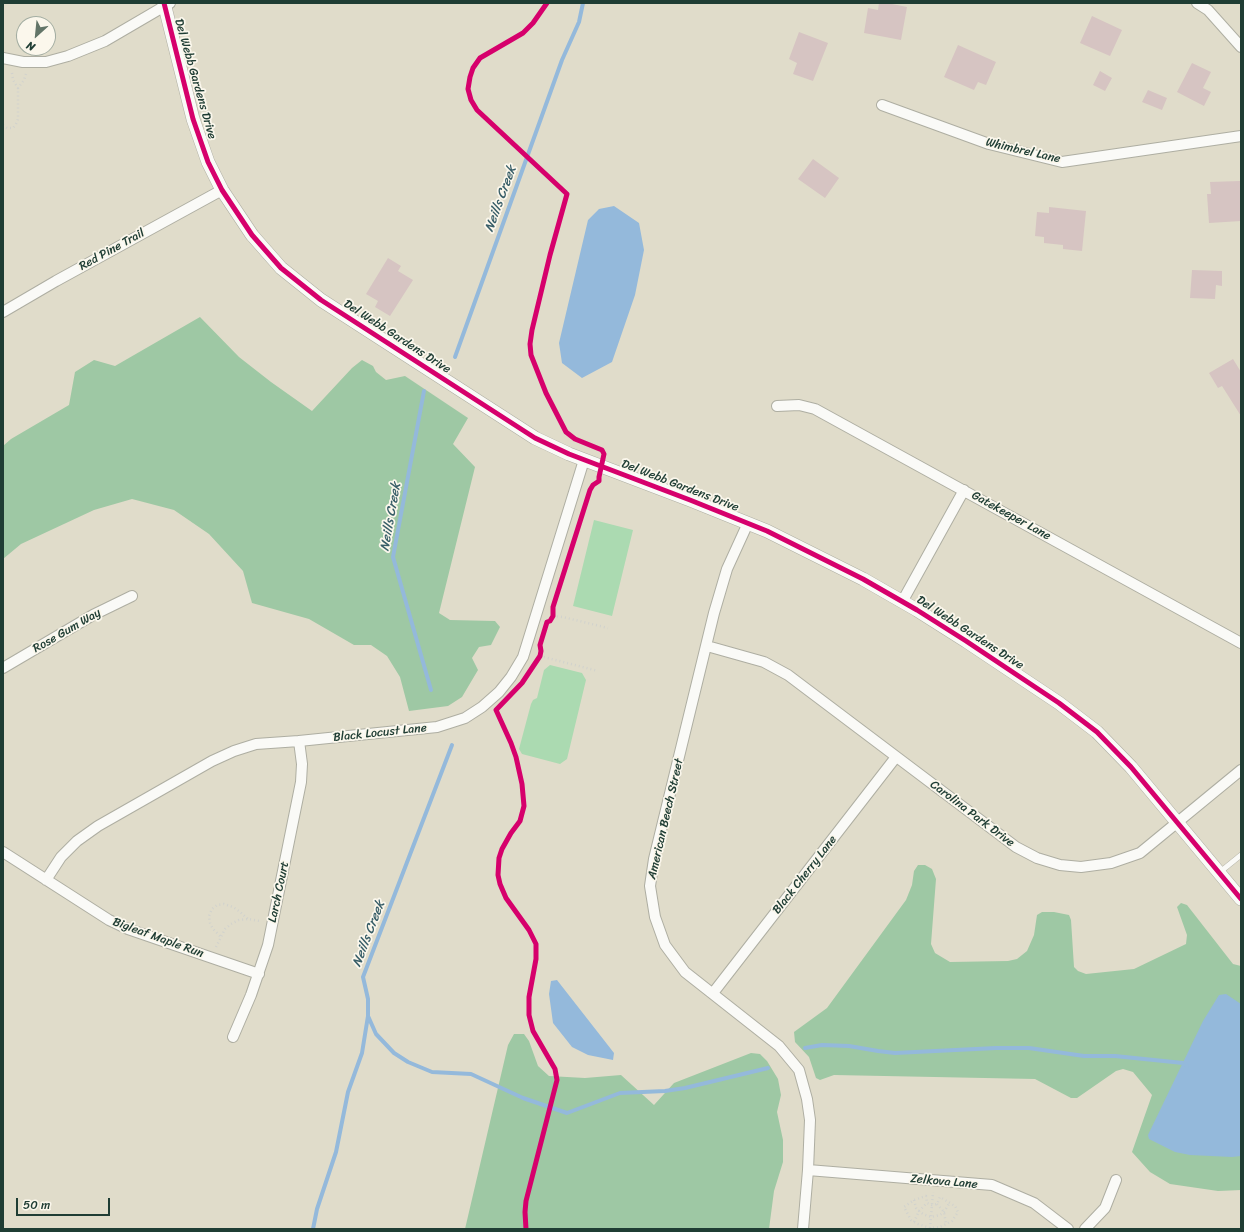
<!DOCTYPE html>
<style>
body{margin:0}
#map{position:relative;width:1244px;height:1232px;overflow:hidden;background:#e0dcca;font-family:Sriracha,sans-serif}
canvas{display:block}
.frame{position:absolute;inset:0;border:4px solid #1f3d34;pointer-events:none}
.north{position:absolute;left:16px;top:16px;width:40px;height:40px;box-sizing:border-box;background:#fbf7ec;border:1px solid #a3ada2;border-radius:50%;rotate:207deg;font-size:11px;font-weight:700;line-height:16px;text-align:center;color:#1f3d34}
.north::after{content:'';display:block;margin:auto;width:14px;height:18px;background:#637568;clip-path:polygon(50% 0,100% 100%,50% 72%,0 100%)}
.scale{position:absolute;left:16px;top:1198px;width:94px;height:18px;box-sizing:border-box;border:2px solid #1f3d34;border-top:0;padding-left:5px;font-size:12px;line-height:14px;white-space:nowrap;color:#1f3d34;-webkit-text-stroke:3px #fbf7ec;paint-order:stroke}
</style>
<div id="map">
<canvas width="1244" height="1232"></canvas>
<div class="frame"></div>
<div class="north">N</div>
<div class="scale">50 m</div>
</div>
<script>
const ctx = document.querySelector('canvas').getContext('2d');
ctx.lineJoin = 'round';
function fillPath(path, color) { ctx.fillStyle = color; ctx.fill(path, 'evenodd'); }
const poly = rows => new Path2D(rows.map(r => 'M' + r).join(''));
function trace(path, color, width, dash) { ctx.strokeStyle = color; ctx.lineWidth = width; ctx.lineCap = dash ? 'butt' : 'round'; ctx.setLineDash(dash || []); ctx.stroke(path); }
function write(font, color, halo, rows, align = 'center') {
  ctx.font = font + ' Sriracha,sans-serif'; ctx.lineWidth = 3.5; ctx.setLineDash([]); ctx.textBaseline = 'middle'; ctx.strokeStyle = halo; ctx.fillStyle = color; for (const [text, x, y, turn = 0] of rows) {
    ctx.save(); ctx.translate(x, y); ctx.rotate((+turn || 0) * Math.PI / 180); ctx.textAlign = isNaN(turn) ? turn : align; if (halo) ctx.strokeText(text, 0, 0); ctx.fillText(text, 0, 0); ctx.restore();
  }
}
const green = poly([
 [594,520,633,530,612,616,573,606],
 [550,665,582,673,586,680,567,759,560,764,522,754,519,749,531,704,533,700,537,698,544,670]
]);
const forest = poly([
 [200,317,239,357,271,382,312,411,352,368,362,360,373,366,376,372,386,380,405,376,468,418,453,444,475,467,439,613,450,620,495,621,500,627,491,645,479,647,472,658,478,670,462,697,448,706,409,711,400,677,387,656,371,645,354,645,309,619,252,603,243,571,209,534,174,510,132,499,94,510,21,544,3,559,3,446,11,439,69,405,75,372,94,360,115,366],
 [918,865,925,865,932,869,936,879,931,944,935,953,950,962,1008,961,1017,959,1027,951,1034,935,1037,915,1042,912,1054,912,1069,915,1071,920,1074,967,1078,971,1086,974,1134,969,1186,944,1187,935,1177,907,1181,903,1187,905,1233,964,1241,966,1241,1190,1218,1191,1170,1184,1150,1172,1132,1152,1152,1095,1133,1072,1123,1069,1116,1071,1077,1098,1071,1098,1035,1079,834,1075,820,1080,816,1078,809,1057,795,1042,794,1032,827,1008,906,900,912,885,914,871],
 [514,1034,524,1034,529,1041,538,1066,549,1076,585,1078,621,1075,654,1105,674,1083,751,1053,760,1054,767,1061,778,1079,781,1095,777,1112,783,1140,783,1162,774,1191,769,1229,465,1229,508,1045]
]);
const water = poly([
 [614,206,639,223,644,250,635,295,612,362,582,378,562,363,559,343,588,220,599,209],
 [557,980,614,1053,613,1060,588,1055,572,1047,553,1023,549,994,551,981],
 [1226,994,1241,1004,1241,1156,1232,1157,1190,1155,1175,1152,1149,1139,1148,1135,1203,1021,1219,995]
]);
const stream = poly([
 [455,357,562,60,579,22,583,3],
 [424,391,393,557,431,690],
 [368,1016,376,1034,394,1053,408,1062,432,1072,471,1074,523,1098,567,1113,620,1093,665,1091,685,1088,768,1068],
 [805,1048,822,1045,849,1046,878,1051,895,1053,996,1048,1029,1048,1084,1056,1115,1056,1183,1063,1187,1066],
 [313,1229,317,1209,336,1152,348,1092,362,1053,368,1016,368,999,363,977,452,745]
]);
const building = poly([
 [879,3,887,3,907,7,901,40,864,33,868,8,878,10],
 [1092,16,1122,30,1110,56,1080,43],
 [799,32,828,43,813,81,793,74,797,63,789,59],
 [958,45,996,62,986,85,978,82,974,90,944,77],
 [1192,63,1211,72,1203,88,1211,92,1204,106,1177,92],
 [1100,71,1112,78,1105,91,1093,85],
 [1148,90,1167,98,1162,110,1142,102],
 [813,159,839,178,825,198,798,179],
 [1240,181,1241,221,1209,223,1207,194,1211,194,1210,182],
 [1049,207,1086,211,1082,251,1063,249,1063,245,1044,243,1044,237,1035,236,1037,212,1049,213],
 [388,258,401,266,398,271,413,280,390,316,375,307,378,301,366,294],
 [1192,270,1222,271,1222,286,1216,285,1215,299,1190,298],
 [1233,359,1241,372,1241,416,1222,386,1218,388,1209,373]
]);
const path = poly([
 [12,73,13,80,18,88,24,80,26,74],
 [3,125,7,128,13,128,16,124,18,119,18,88],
 [553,616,563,617,608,628],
 [540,656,598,671],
 [220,936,213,929,210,923,209,916,212,909,217,905,224,904,233,907,239,911,248,919],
 [216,947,225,929,231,924,239,920,248,919,260,921],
 [914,1200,916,1208,919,1211,923,1214,931,1217,940,1215,944,1212,950,1202],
 [937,1204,944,1212,946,1224],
 [914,1222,919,1211,927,1203],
 [930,1228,918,1224,911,1220,904,1207,914,1200,926,1196,927,1203,932,1205,937,1204,940,1197,955,1206,958,1212,952,1221,940,1227,930,1228,931,1217,932,1205,933,1192]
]);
const service = poly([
 [1220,872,1241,855]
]);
const minor = poly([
 [1197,3,1208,10,1241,47],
 [3,58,23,62,46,62,68,56,105,41,170,3],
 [882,105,989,144,1062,162,1241,136],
 [3,312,56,281,222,190],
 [777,406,799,405,815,409,1241,643],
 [748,523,727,569,714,613,654,859,650,886,655,917,665,945,685,972,779,1046,799,1070,807,1099,810,1120,808,1170,803,1229],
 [902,602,964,490],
 [707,646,764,662,788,675,1016,847,1037,858,1060,865,1081,867,1111,863,1140,853,1241,770],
 [3,668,93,615,132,596],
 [3,852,109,920,128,929,259,974],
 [46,880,61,857,77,841,98,826,212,761,234,751,256,744,299,741,437,727,465,718,482,707,499,692,511,677,523,657,584,460],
 [713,993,896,757],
 [233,1037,251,995,268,945,301,782,302,764,299,741],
 [808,1170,992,1185,1034,1203,1068,1229],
 [1085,1229,1105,1208,1116,1180]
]);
const tertiary = poly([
 [164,3,193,119,208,162,222,190,252,235,281,268,321,300,535,438,569,454,690,500,767,531,863,579,917,610,966,641,1059,703,1097,732,1131,767,1241,899]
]);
const cycleway = poly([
 [164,3,193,119,208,162,222,190,252,235,281,268,321,300,535,438,569,454,690,500,767,531,863,579,917,610,966,641,1059,703,1097,732,1131,767,1241,899],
 [526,1229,525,1212,526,1201,557,1080,555,1069,533,1031,529,1015,529,997,536,959,536,944,529,930,506,898,500,884,498,875,499,858,502,849,511,833,520,821,524,806,522,784,516,757,511,743,496,710,522,683,540,656,541,651,540,645,547,622,550,621,553,616,553,607,590,490,593,485,599,481,599,477,604,454,602,450,575,439,566,432,546,393,531,355,530,344,532,330,550,255,567,194,477,110,471,100,468,89,470,77,473,68,480,58,523,33,533,23,547,3]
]);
const streetNames = [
 ["Del Webb Gardens Drive",195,79,74],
 ["Whimbrel Lane",1023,151,13],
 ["Red Pine Trail",112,250,-29],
 ["Del Webb Gardens Drive",397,337,33],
 ["Del Webb Gardens Drive",680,486,21],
 ["Gatekeeper Lane",1011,516,29],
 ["Rose Gum Way",67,631,-30],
 ["Del Webb Gardens Drive",970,633,33],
 ["Black Locust Lane",380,733,-6],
 ["Carolina Park Drive",972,814,37],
 ["American Beech Street",666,819,-77],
 ["Black Cherry Lane",805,875,-52],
 ["Larch Court",279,892,-78],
 ["Bigleaf Maple Run",158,938,20],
 ["Zelkova Lane",944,1182,5]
];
const waterNames = [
 ["Neills Creek",501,199,-70],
 ["Neills Creek",391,517,-80],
 ["Neills Creek",369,934,-69]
];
fillPath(green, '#abdab1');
fillPath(forest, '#9ec8a4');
fillPath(water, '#94b9db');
trace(stream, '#94b9db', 4);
fillPath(building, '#d6c4c2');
trace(service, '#aeaea2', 6);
trace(minor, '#aeaea2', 12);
trace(tertiary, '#aeaea2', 14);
trace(path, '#d1d2cd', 2.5, [1, 3]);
trace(service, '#fafaf7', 5);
trace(minor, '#fafaf7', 10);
trace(tertiary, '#fafaf7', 13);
trace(cycleway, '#d6006c', 5);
write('12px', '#1f3d34', '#fbf7ec', streetNames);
write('italic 13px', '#385e68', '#fbf7ec', waterNames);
</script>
